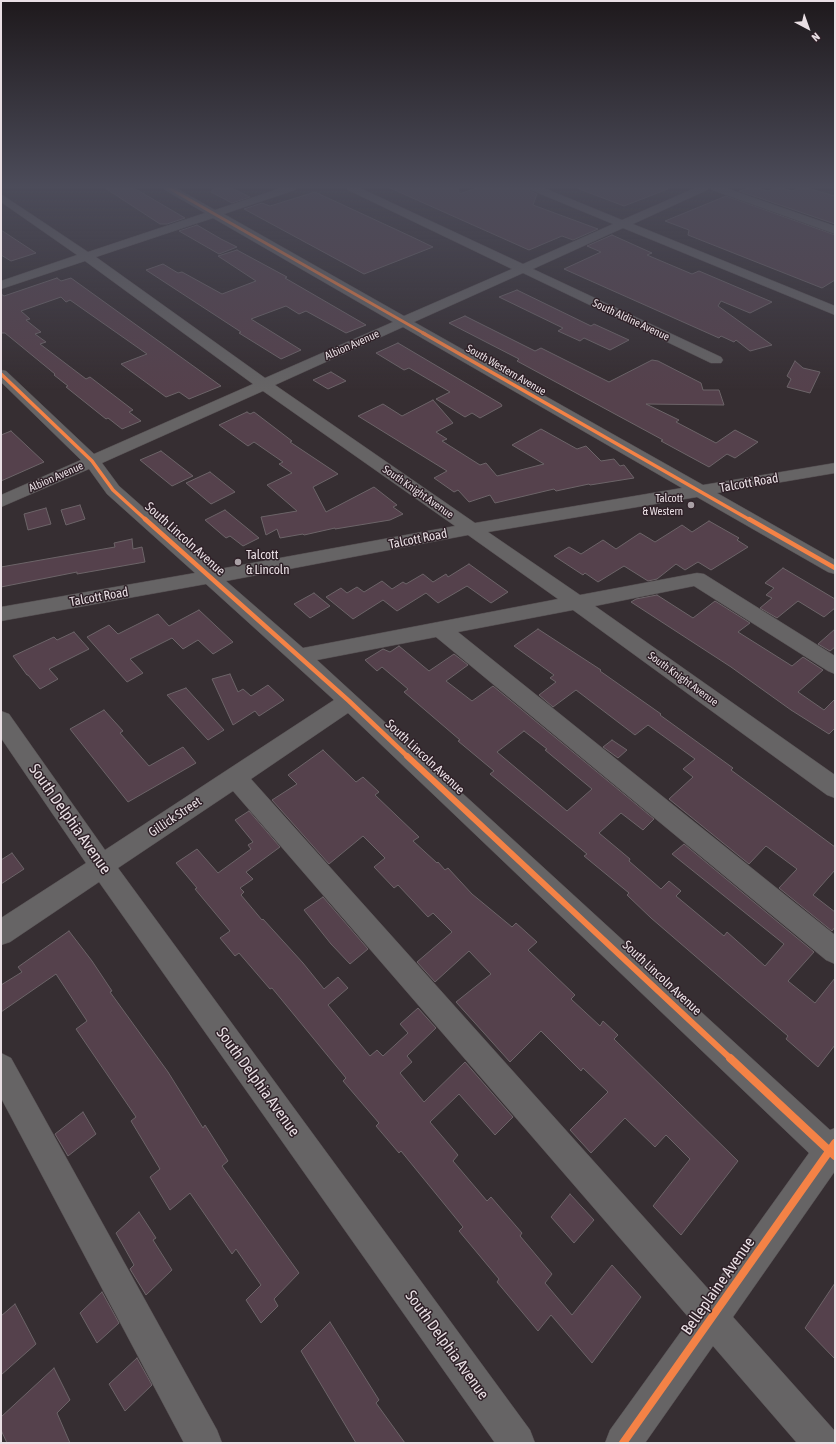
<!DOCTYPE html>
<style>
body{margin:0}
#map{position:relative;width:836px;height:1444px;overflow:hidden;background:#362e32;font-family:"Asap Condensed",sans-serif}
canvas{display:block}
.frame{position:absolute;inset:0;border:2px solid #e9dfe4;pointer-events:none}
.north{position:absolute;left:788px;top:8px;width:40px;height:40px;-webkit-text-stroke:3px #2f2128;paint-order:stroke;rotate:139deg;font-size:11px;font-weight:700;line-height:16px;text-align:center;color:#e9dfe4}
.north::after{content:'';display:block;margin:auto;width:14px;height:18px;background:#e9dfe4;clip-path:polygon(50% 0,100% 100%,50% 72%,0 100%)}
</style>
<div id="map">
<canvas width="836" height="1444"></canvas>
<div class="frame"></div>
<div class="north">N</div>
</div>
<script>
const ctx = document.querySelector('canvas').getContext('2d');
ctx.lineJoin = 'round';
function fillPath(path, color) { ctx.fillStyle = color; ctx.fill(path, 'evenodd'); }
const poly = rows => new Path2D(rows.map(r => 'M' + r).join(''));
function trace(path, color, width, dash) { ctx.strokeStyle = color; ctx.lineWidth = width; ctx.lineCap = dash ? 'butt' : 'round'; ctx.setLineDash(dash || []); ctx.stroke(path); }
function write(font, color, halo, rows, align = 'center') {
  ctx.font = font + ' "Asap Condensed",sans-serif'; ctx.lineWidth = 3; ctx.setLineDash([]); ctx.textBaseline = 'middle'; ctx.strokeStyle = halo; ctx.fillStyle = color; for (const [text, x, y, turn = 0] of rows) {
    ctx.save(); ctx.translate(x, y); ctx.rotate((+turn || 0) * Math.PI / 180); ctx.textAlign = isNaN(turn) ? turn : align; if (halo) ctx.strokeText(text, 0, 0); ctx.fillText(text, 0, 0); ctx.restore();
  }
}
const building = poly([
 [105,188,134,188,185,218,167,224,160,224,105,188],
 [214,188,232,188,250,197,232,203,211,192,214,188],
 [390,188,458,188,459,194,477,188,529,188,530,191,537,194,533,205,598,229,573,240,562,236,529,250,390,188],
 [579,188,668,188,668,189,624,206,579,189,579,188],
 [748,188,758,188,768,191,774,188,782,188,792,191,798,188,807,188,835,196,835,224,739,191,748,188],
 [315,192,410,236,433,247,364,274,244,209,262,203,270,206,315,192],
 [726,196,835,235,835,280,822,288,688,235,689,230,665,221,726,196],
 [197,225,221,239,237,247,219,254,179,231,197,225],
 [1,230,36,253,11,261,1,255,1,230],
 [612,235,652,253,647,255,692,274,699,271,772,302,750,313,721,301,718,306,772,345,750,351,736,340,734,342,721,336,719,338,564,269,601,252,587,246,612,235],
 [237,250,287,277,285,278,366,325,346,333,306,311,299,314,286,306,251,319,301,350,281,359,239,333,241,332,146,270,163,264,178,273,182,272,222,294,256,281,218,256,237,250],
 [57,278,61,281,71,278,221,386,189,399,179,392,166,397,121,364,147,354,70,300,66,302,61,297,21,311,30,319,26,320,41,332,35,334,46,342,40,344,86,379,90,377,133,410,129,412,141,421,122,429,108,418,106,419,66,387,68,386,54,375,55,374,5,333,1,333,1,294,4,296,57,278],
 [517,290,591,326,594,324,629,340,610,350,584,338,580,341,558,331,563,328,499,297,517,290],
 [465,316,535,351,541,348,609,382,652,360,658,361,701,383,703,390,719,390,724,405,646,404,679,420,676,422,716,443,735,430,758,442,735,458,727,454,709,467,661,441,663,440,517,361,519,359,449,323,465,316],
 [398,343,501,404,502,406,480,418,472,413,465,417,436,399,450,392,409,368,404,370,376,353,398,343],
 [795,361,803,368,820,372,810,393,787,387,791,379,787,376,795,361],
 [331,372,346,381,328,389,313,380,331,372],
 [433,400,453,423,436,432,447,439,442,441,480,465,486,463,497,476,544,464,512,445,541,429,577,449,586,446,601,461,614,459,620,466,624,465,634,478,590,485,589,484,556,491,554,489,495,503,490,495,469,502,458,490,454,492,434,478,447,471,358,416,383,404,402,416,433,400],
 [247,412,250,414,254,412,292,441,290,442,338,474,313,487,326,512,374,487,397,505,393,507,403,514,390,520,335,529,335,528,304,535,303,534,280,538,277,529,266,535,261,517,297,511,267,485,292,473,279,464,283,462,254,442,248,446,219,425,247,412],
 [11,431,44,462,1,481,1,435,11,431],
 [161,451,193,476,172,486,140,460,161,451],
 [210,472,235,492,211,504,186,483,210,472],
 [80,505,85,519,66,525,61,510,80,505],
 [46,508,51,524,28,530,24,514,46,508],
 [225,510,259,538,243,546,230,536,226,538,205,520,225,510],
 [709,521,739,538,737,540,748,547,711,570,698,562,685,570,676,564,657,579,648,581,624,566,598,582,585,573,583,575,554,556,569,547,581,554,603,540,616,549,640,533,655,542,682,525,692,532,709,521],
 [132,539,133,549,142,547,145,562,77,574,77,572,1,587,1,567,115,547,114,543,132,539],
 [469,564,508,592,491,603,467,586,438,603,426,593,397,611,383,600,353,619,326,597,341,588,347,593,357,587,364,592,382,581,392,589,403,582,406,584,423,574,433,582,446,574,448,577,469,564],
 [783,568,835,599,835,608,824,617,798,601,777,618,760,608,772,598,766,595,774,588,765,583,783,568],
 [314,593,330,606,310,618,294,604,314,593],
 [657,595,693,618,715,601,750,623,738,632,792,666,803,657,823,670,798,692,824,710,835,699,835,728,829,734,791,710,731,667,631,602,636,599,657,595],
 [199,610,233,642,213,654,198,640,183,649,172,638,130,659,143,673,127,682,87,637,109,625,118,634,158,614,169,626,199,610],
 [538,629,601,670,600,671,661,714,660,715,733,768,731,770,835,847,835,870,813,895,835,912,835,927,832,931,779,888,797,869,766,846,749,864,669,799,693,777,683,769,695,759,648,725,635,735,576,690,553,707,539,695,556,682,550,678,554,675,514,646,538,629],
 [835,629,835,647,830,651,818,644,835,629],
 [74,632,89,649,49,669,58,679,40,689,28,675,27,675,13,656,54,637,57,640,74,632],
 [399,646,429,671,454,654,468,665,446,681,472,701,493,686,654,819,643,830,621,813,599,833,630,859,629,861,661,889,669,881,681,891,676,896,724,936,727,932,765,966,784,944,672,854,684,844,814,952,788,981,815,1003,835,978,835,1045,818,1067,786,1039,788,1036,651,918,627,895,629,893,584,856,587,854,490,774,494,771,458,741,460,740,404,692,408,689,382,667,377,671,365,660,383,649,390,652,399,646],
 [524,731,547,749,545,750,592,789,567,811,497,752,524,731],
 [230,674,238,692,243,689,251,696,268,685,284,700,259,716,255,711,233,725,212,679,230,674],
 [186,688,224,730,208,740,167,695,186,688],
 [104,710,123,731,120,733,149,766,183,747,196,763,128,802,70,729,104,710],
 [612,740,627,750,618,758,603,747,612,740],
 [323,750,356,782,363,777,379,792,375,795,419,837,413,841,437,863,438,862,445,870,448,868,472,894,512,927,516,923,537,942,528,950,575,995,571,999,600,1026,603,1021,618,1035,614,1039,738,1161,681,1235,653,1206,690,1159,666,1135,655,1147,625,1118,591,1153,570,1130,608,1092,583,1068,581,1071,541,1031,510,1062,456,1002,491,974,469,951,435,982,417,962,452,932,433,913,428,917,398,885,394,888,374,867,385,858,363,836,329,864,272,800,297,784,288,775,323,750],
 [249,811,280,847,246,872,253,879,240,888,244,892,241,895,262,920,263,919,303,963,324,989,338,977,348,988,328,1005,370,1056,377,1050,383,1056,408,1033,400,1024,418,1008,436,1028,407,1056,412,1062,400,1073,424,1102,465,1062,513,1117,495,1135,459,1094,430,1122,458,1155,453,1161,487,1201,491,1197,522,1233,520,1236,552,1274,545,1283,572,1315,612,1265,641,1297,592,1363,551,1315,538,1331,497,1282,499,1279,459,1231,463,1227,401,1151,399,1153,376,1126,379,1123,343,1081,346,1078,272,988,270,989,239,953,235,956,220,938,230,931,195,889,197,888,176,863,197,849,218,873,251,849,248,845,253,842,235,820,249,811],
 [12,853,24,869,1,884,1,860,12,853],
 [323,897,368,949,350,964,331,944,304,910,323,897],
 [69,931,92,961,112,991,110,992,168,1072,203,1128,205,1125,228,1161,222,1166,299,1273,274,1299,278,1306,261,1323,246,1300,261,1285,236,1249,232,1254,190,1193,170,1210,150,1177,160,1169,131,1121,136,1117,76,1029,87,1021,56,974,1,1012,1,985,22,972,18,967,69,931],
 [83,1112,96,1134,68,1156,55,1134,83,1112],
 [570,1194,594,1220,574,1243,551,1217,570,1194],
 [139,1212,156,1238,153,1240,172,1270,146,1295,130,1269,134,1265,116,1233,139,1212],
 [835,1283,835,1359,805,1328,835,1283],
 [102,1292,119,1323,97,1343,80,1313,102,1292],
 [15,1304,36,1344,1,1375,1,1316,15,1304],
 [330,1322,379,1400,376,1403,405,1443,356,1443,301,1351,330,1322],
 [137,1358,152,1385,125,1411,109,1384,137,1358],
 [54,1368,70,1400,57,1413,70,1443,7,1443,1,1430,1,1417,54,1368]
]);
const minor = poly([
 [164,188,176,188,215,210,281,188,296,188,295,190,224,214,404,316,512,269,348,190,347,188,360,188,523,264,613,224,531,190,530,188,544,188,622,220,695,188,708,188,707,190,633,224,835,306,835,315,623,228,533,269,721,357,723,360,721,363,711,363,523,273,414,322,703,485,835,463,835,473,717,493,835,560,835,574,828,572,697,497,488,532,580,595,697,573,704,574,835,656,835,674,828,671,694,586,595,606,835,775,835,798,827,795,573,610,458,632,835,935,835,964,826,960,436,637,317,660,830,1130,835,1128,835,1171,733,1317,834,1430,835,1443,797,1443,713,1346,645,1443,605,1443,610,1430,690,1319,233,791,118,868,530,1430,535,1443,495,1443,99,882,10,942,1,945,1,918,86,863,1,738,1,711,9,714,105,850,334,700,206,584,1,621,1,607,195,573,107,494,89,469,1,507,1,495,81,460,1,382,1,370,6,371,94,454,253,384,85,261,1,289,1,281,77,255,1,202,1,194,88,252,205,213,165,190,164,188],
 [213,218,393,322,265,378,96,257,213,218],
 [403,327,682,488,475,523,275,385,403,327],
 [263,391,455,526,214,570,119,486,102,463,263,391],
 [468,535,558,599,303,648,226,581,468,535],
 [348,713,809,1153,710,1291,251,779,348,713],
 [711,188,726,188,835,226,835,234,712,190,711,188],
 [1,1053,11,1058,217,1430,222,1443,184,1443,1,1098,1,1053]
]);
const cyclewayFar4 = poly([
 [169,188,425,334]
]);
const cyclewayFar3 = poly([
 [423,333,750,520],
 [1,374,92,461,113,490,146,520]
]);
const cyclewayFar2 = poly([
 [145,519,349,701,408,757],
 [749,519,835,568]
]);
const cyclewayFar1 = poly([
 [407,756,731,1059]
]);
const cycleway = poly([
 [730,1058,835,1156],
 [623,1443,835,1143]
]);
const markers = [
 [691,505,4,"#aaa1a6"],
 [238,562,4,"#aaa1a6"]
];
const farStreetnames = [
 ["South Aldine Avenue",631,320,25],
 ["Albion Avenue",352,345,-24],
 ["South Western Avenue",506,370,30],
 ["Albion Avenue",56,477,-24],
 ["South Knight Avenue",418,492,35],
 ["South Knight Avenue",683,679,36]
];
const farPoinames = [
 ["Talcott",683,499],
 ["& Western",683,512]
];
const streetNames = [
 ["Talcott Road",749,483,-10],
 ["South Lincoln Avenue",185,539,42],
 ["Talcott Road",418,539,-11],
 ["Talcott Road",99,597,-10],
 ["South Lincoln Avenue",425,757,43],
 ["Gillick Street",175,817,-34],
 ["South Lincoln Avenue",662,978,43]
];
const poiNames = [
 ["Talcott",246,555],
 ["& Lincoln",246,570]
];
const nearStreetnames = [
 ["South Delphia Avenue",70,819,55],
 ["South Delphia Avenue",258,1082,54],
 ["Belleplaine Avenue",718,1286,-55],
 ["South Delphia Avenue",447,1345,54]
];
fillPath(building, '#55414c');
trace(building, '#6c6468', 1);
trace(minor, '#524b4e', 1);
fillPath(minor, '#666465');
trace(cyclewayFar4, '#f48246', 3);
trace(cyclewayFar3, '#f48246', 3.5);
trace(cyclewayFar2, '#f48246', 4.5);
trace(cyclewayFar1, '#f48246', 6);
trace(cycleway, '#f48246', 8);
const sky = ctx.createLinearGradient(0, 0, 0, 390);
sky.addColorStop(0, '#1e191c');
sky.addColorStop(0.48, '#4c4c5a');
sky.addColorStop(1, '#4c4c5a00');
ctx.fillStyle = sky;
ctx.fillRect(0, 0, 836, 390);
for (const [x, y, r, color] of markers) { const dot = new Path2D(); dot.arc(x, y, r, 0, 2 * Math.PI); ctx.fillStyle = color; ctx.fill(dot); trace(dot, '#2f2128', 1.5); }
write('11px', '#e9dfe4', '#2f2128', farStreetnames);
write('11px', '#e9dfe4', '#2f2128', farPoinames, 'right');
write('13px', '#e9dfe4', '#2f2128', streetNames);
write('13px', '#e9dfe4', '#2f2128', poiNames, 'left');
write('16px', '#e9dfe4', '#2f2128', nearStreetnames);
</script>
